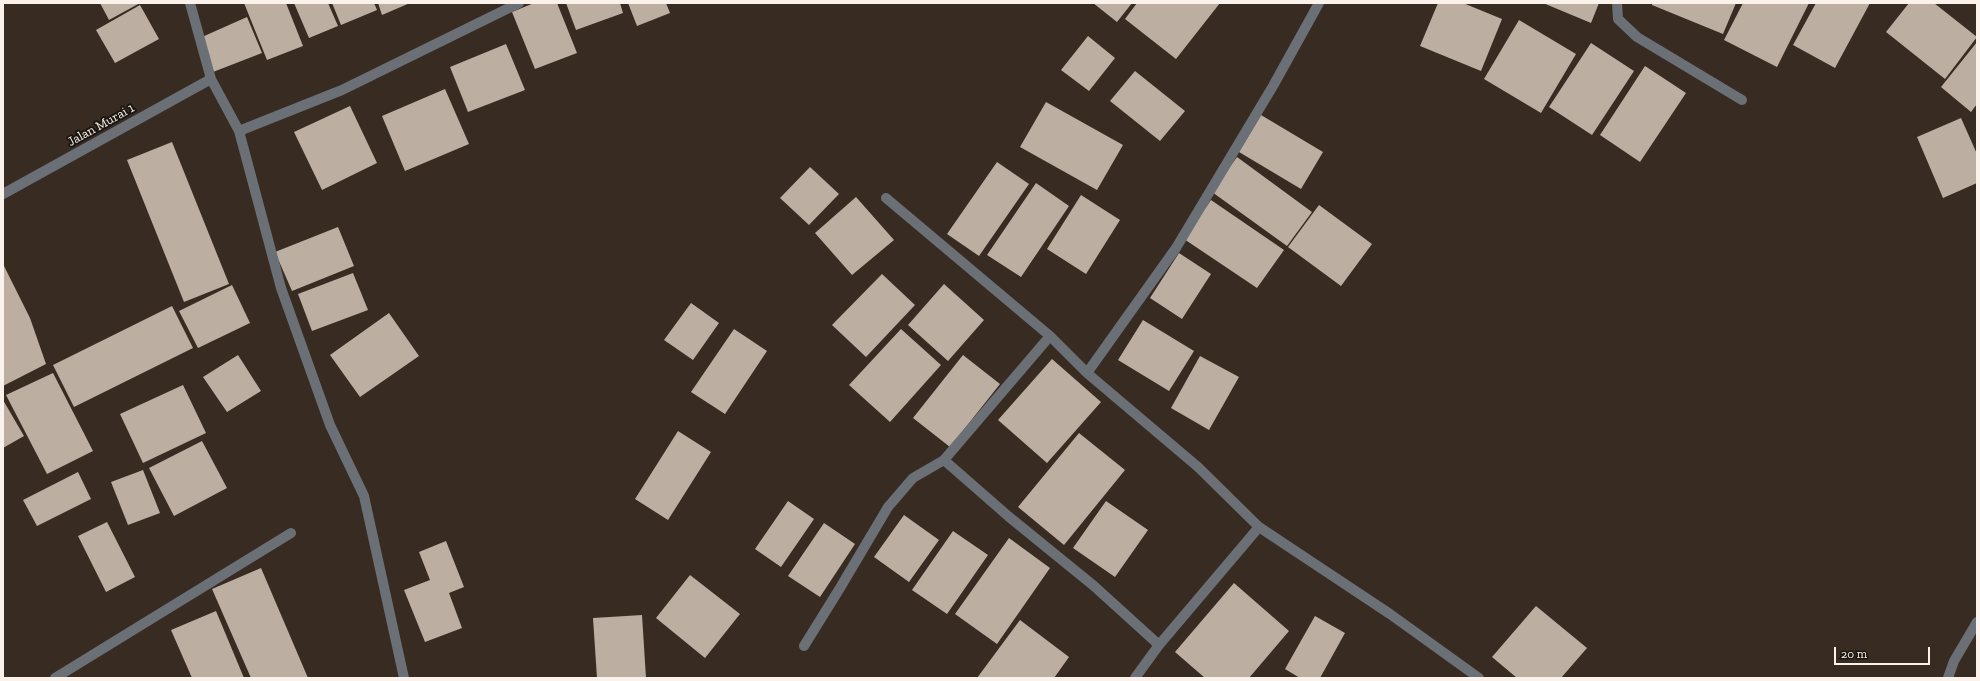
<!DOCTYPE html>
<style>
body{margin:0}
#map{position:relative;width:1980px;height:681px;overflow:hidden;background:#382c22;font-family:"Zilla Slab",serif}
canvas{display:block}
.frame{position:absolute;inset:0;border:4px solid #faf2eb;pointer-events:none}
.scale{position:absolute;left:1834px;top:647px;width:96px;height:18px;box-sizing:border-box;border:2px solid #faf2eb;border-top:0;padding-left:5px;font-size:12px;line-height:14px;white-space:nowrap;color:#faf2eb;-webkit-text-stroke:3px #1b1611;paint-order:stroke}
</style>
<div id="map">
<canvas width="1980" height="681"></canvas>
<div class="frame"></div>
<div class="scale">20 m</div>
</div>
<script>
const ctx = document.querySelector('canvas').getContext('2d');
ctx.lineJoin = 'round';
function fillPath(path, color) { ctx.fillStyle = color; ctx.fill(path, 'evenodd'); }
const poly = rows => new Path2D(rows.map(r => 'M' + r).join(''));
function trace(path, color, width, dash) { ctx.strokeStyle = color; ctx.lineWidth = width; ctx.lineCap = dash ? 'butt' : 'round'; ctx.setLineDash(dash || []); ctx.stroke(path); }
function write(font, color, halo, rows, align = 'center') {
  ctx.font = font + ' "Zilla Slab",serif'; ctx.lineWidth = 4; ctx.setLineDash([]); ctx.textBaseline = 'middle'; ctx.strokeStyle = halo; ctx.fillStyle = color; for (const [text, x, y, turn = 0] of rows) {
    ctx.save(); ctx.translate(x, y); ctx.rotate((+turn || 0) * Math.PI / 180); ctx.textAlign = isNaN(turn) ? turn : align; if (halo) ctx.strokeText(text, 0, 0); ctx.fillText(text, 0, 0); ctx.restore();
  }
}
const building = poly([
 [100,3,140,3,109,20],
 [244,3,286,3,303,46,267,60],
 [294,3,328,3,338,26,309,38],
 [332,3,374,3,377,10,341,25],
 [378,3,410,3,382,15],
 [534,3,557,3,577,53,535,69,512,12],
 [566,3,620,3,623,13,576,30],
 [628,3,666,3,670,13,637,26],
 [1093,3,1132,3,1117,22],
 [1137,3,1220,3,1176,59,1125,19],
 [1438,3,1463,3,1502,19,1481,71,1420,46],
 [1543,3,1599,3,1591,23],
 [1652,3,1736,3,1723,34,1652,5],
 [1743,3,1809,3,1777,67,1724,40],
 [1816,3,1870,3,1835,68,1793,45],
 [1909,3,1934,3,1977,37,1945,79,1886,32],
 [140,5,159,39,115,63,96,30],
 [247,17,262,53,213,72,202,37],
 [1519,20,1576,54,1541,113,1484,79],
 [1088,36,1115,58,1089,91,1061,70],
 [1977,42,1977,104,1971,112,1941,87],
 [1591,43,1634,71,1592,135,1549,107],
 [506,44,525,90,468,112,450,67],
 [1645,66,1686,93,1640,162,1600,135],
 [1135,71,1185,111,1160,141,1110,101],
 [445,89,469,144,405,171,382,116],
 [1046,102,1123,145,1097,190,1020,147],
 [350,106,377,163,322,190,294,132],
 [1261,115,1323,152,1301,189,1239,152],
 [1961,118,1977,154,1977,183,1943,198,1917,137],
 [172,142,229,284,184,302,127,160],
 [1237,157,1312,212,1287,246,1212,192],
 [997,162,1029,184,979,256,947,234],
 [810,167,839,194,809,225,780,198],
 [1036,183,1069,206,1021,277,987,255],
 [1081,195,1120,220,1086,274,1047,249],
 [856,197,894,240,852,275,815,233],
 [1211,200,1284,250,1257,288,1184,239],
 [1319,205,1372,244,1341,286,1288,247],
 [338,227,354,266,292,291,275,252],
 [1179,253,1211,274,1182,319,1150,298],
 [3,264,30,318,46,364,3,386],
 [353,273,368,310,312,331,298,294],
 [882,274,915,305,866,357,832,325],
 [944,284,984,320,948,361,908,325],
 [232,285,250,323,198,348,179,311],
 [691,303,719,323,693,360,664,340],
 [172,306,193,348,74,407,53,365],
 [389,313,419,356,360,397,330,355],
 [1143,320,1194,351,1169,391,1118,360],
 [734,329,767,351,725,414,691,392],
 [901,329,941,365,890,422,849,385],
 [238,355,261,391,227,412,203,377],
 [963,355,1000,384,950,447,913,418],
 [1200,356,1239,377,1209,430,1171,408],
 [1052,359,1101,402,1047,463,998,420],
 [53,373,93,451,47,474,6,395],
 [183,385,206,433,143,463,120,414],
 [3,400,24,436,3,448],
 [678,431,711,452,668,520,635,499],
 [1079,433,1125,470,1064,545,1018,507],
 [202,441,227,488,174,516,149,468],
 [143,470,160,513,128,525,111,482],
 [78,472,91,499,37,526,23,500],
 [788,501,814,519,781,567,755,549],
 [1106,501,1148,530,1115,577,1073,548],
 [904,515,939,540,909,582,874,557],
 [107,522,135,577,106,592,78,536],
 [824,523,855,544,820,597,788,576],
 [953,531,988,555,947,614,912,590],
 [1009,538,1050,568,997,644,955,614],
 [446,541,464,587,449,593,462,628,425,642,404,590,430,580,419,552],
 [261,568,308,678,251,678,212,589],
 [690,575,740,614,705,658,656,618],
 [1234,583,1289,631,1249,678,1205,678,1175,652],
 [1536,606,1587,648,1561,678,1517,678,1492,657],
 [216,611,244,678,192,678,171,630],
 [642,615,646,678,597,678,593,618],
 [1315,616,1345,633,1320,678,1300,678,1285,669],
 [1020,620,1069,657,1054,678,977,678]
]);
const minor = poly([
 [190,3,211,79,239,131,281,288,330,425,364,496,404,678],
 [1617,3,1618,19,1637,37,1742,100],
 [239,131,342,90,519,3],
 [3,194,211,79],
 [886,198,1050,336,1087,373,1198,467,1259,527,1390,614,1479,678],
 [1087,373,1176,248,1273,86,1319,3],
 [944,460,1008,516,1094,586,1159,645],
 [804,646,840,588,888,507,913,478,944,460,1050,336],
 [55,678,291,533],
 [1135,678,1159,645,1259,527],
 [1948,678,1954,661,1977,622]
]);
const streetNames = [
 ["Jalan Murai 1",101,125,-29]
];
fillPath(building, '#bcaea1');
trace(minor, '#6a7075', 10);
write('13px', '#faf2eb', '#1b1611', streetNames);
</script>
